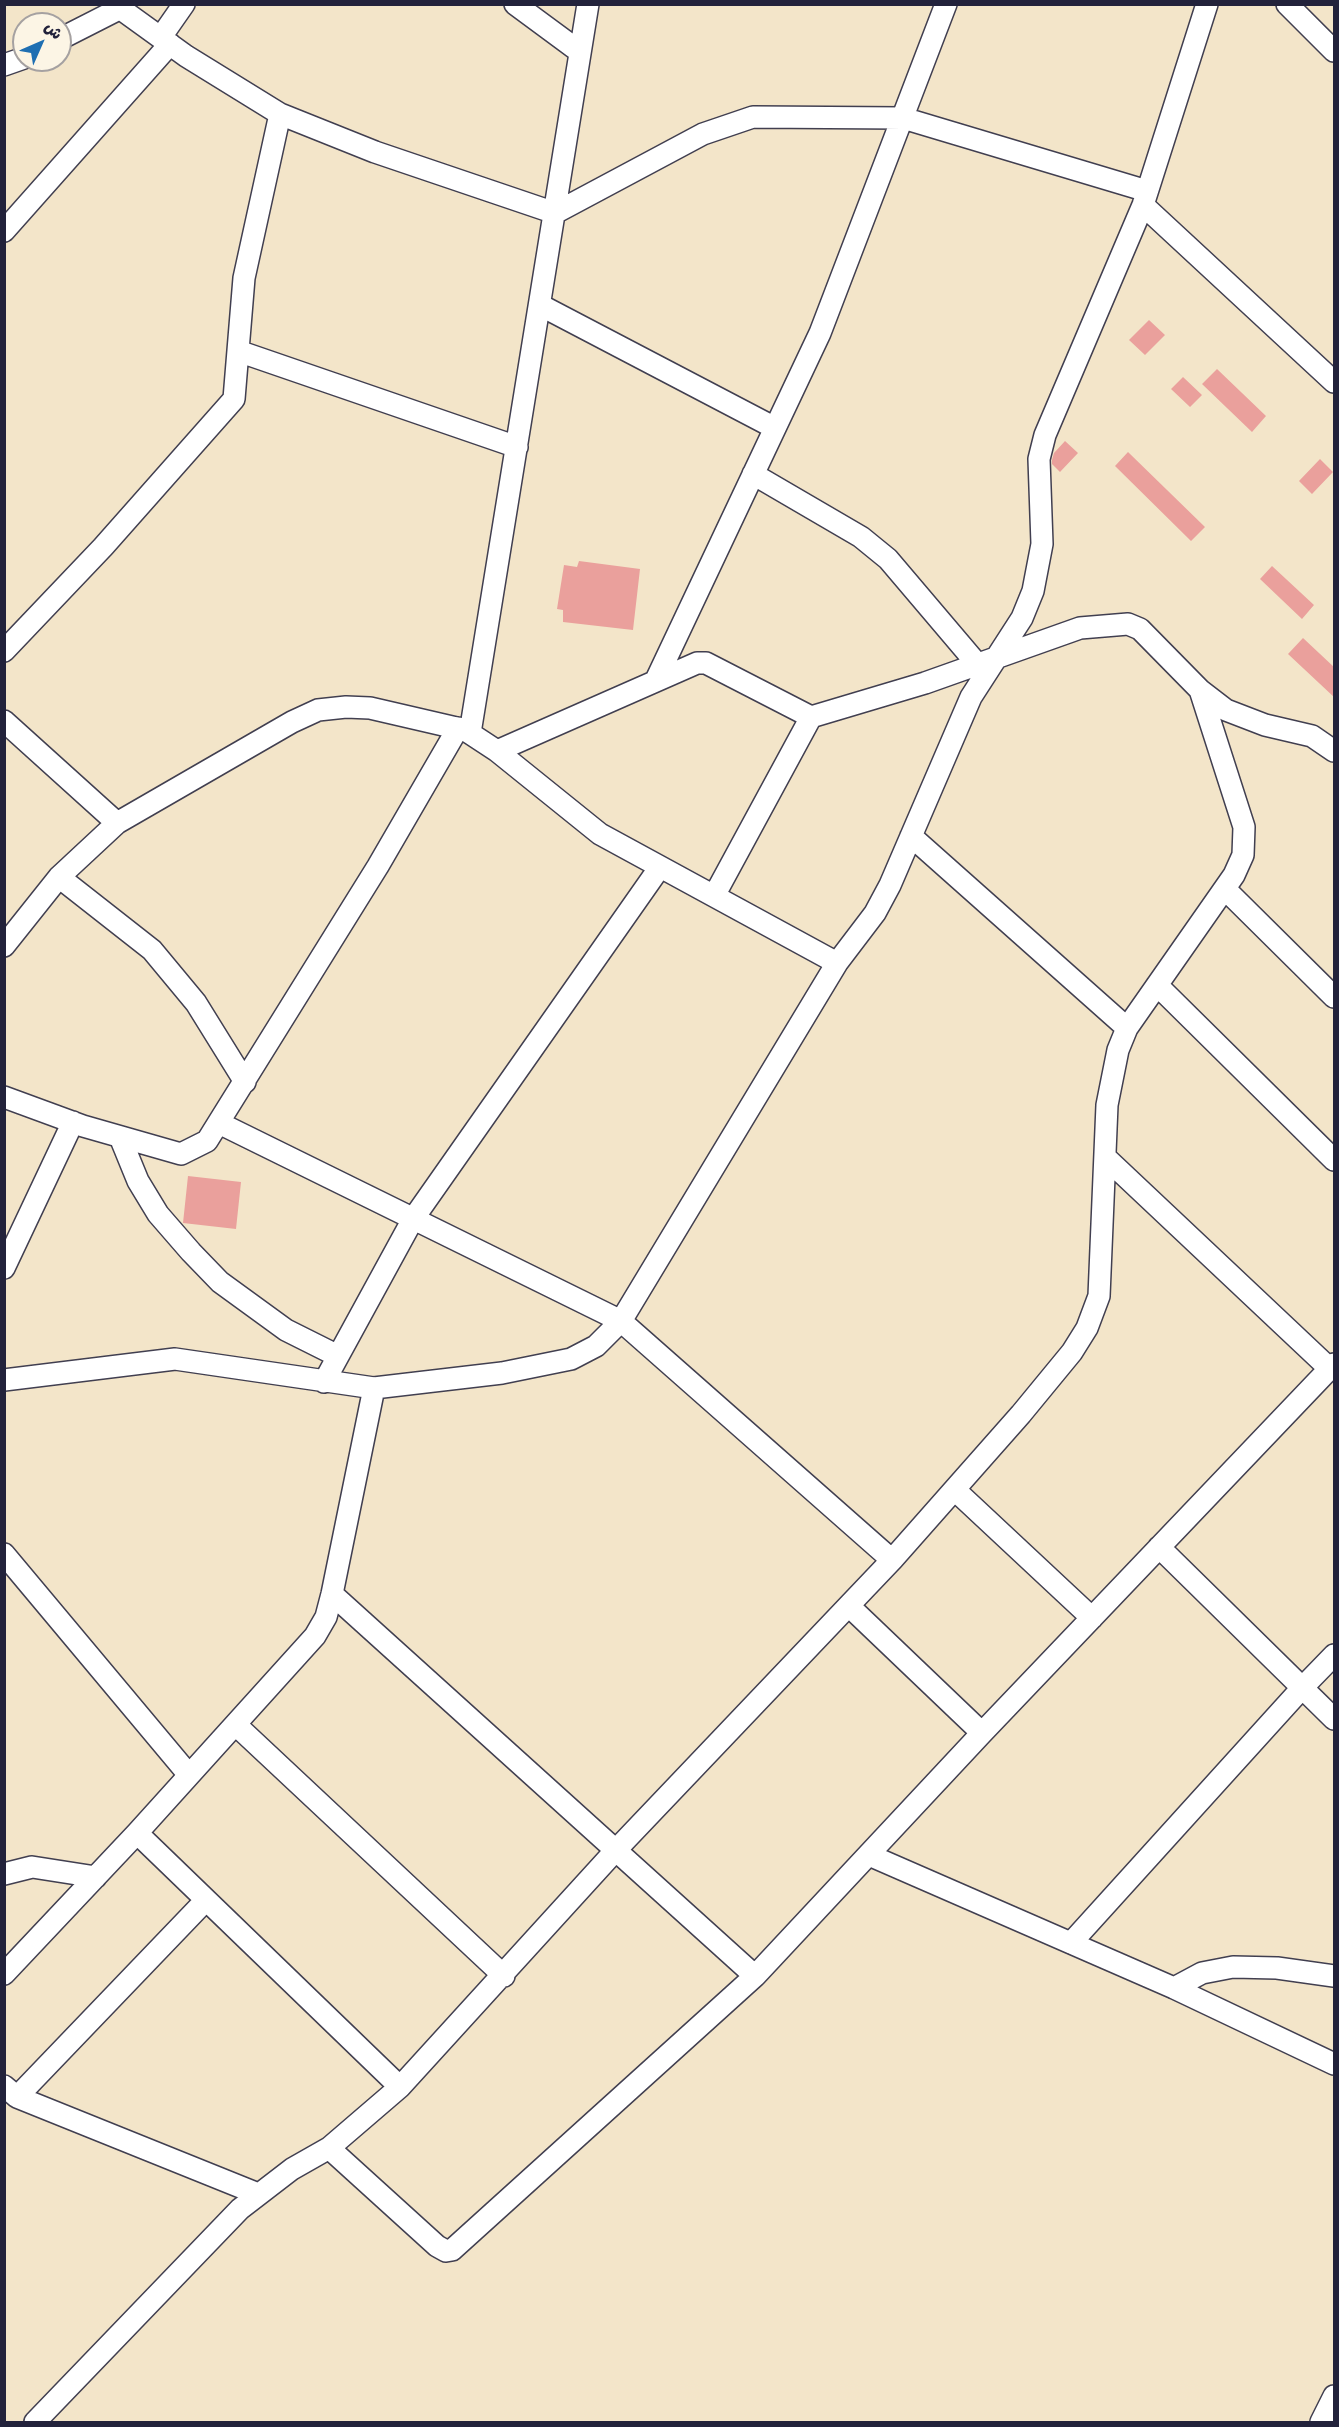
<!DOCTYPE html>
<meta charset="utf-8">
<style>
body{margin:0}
#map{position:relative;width:1339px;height:2427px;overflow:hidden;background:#f3e5c9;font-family:"Shantell Sans","Playpen Sans Arabic",sans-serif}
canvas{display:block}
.frame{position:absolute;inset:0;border:6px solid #22223b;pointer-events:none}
.north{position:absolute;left:12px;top:12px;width:60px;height:60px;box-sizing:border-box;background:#fcf5e5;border:2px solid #a5a1a1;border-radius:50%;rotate:45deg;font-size:16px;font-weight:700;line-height:24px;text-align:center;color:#22223b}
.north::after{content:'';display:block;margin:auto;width:21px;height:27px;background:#1f6fb2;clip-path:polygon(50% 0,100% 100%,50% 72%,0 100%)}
</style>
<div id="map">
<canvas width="1339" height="2427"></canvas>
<div class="frame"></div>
<div class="north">ش</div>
</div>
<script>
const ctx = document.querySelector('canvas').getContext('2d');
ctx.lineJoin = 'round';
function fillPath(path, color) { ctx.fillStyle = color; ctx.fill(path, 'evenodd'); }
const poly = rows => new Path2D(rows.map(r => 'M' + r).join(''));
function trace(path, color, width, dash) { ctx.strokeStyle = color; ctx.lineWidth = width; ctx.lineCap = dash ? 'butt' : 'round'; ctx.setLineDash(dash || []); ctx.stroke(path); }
const building = poly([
 [1149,320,1165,335,1145,355,1129,340],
 [1217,369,1266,416,1252,432,1202,384],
 [1183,377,1202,395,1190,407,1171,389],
 [1065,441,1078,453,1060,472,1052,464,1052,460,1054,453],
 [1128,452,1205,527,1191,541,1115,466],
 [1320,459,1333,472,1312,494,1299,481],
 [579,561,640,569,633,630,563,622,563,610,557,609,564,565,577,567],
 [1272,566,1314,605,1302,619,1260,579],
 [1303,638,1335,668,1335,698,1288,654],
 [188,1176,241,1182,236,1229,183,1223]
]);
const minor = poly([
 [114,4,186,56,280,114,375,152,555,213,703,134,753,117,903,118,1147,191],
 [515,4,580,52],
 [1287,4,1334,51],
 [161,37,184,4],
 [60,39,121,8],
 [4,65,24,58],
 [1143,205,1334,382],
 [4,231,170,44],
 [540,305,775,428],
 [238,351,517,447],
 [753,474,861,537,888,559,978,665],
 [4,651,103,547,234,399,244,278,280,114],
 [656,680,820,333,946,4],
 [4,721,117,823],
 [470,733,588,4],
 [497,751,697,663,706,663,811,717,925,683,1080,628,1128,624,1140,629,1200,690,1226,710,1265,725,1312,736,1334,751],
 [911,836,1127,1028],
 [59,877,152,950,196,1003,245,1082],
 [1225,889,1334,997],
 [714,896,811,717],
 [4,946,59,877,117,823,292,722,318,710,346,707,370,708,465,730,497,751,600,834,837,963],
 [1157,985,1334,1160],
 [4,1097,83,1126,181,1154,207,1141,378,866,458,728],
 [219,1123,621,1321,892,1560],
 [120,1137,138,1181,158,1214,191,1252,220,1282,286,1330,338,1356],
 [1105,1157,1330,1369],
 [4,1268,73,1122],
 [4,1380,175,1359,374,1388,502,1373,571,1359,596,1346,621,1321,837,963,875,913,890,885,971,697,1022,618,1033,591,1042,544,1039,459,1045,435,1143,205,1207,4],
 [324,1382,413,1219,660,867],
 [955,1490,1092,1618],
 [1159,1547,1334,1719],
 [4,1554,189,1775],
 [332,1594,755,1976],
 [849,1606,982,1733],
 [236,1725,504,1976],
 [137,1833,400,2087],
 [869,1855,1174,1988,1334,2064],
 [4,1874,32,1867,96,1877],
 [1071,1943,1302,1688,1334,1655],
 [4,1974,137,1833,315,1636,326,1617,332,1594,374,1388],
 [1174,1988,1202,1973,1233,1967,1277,1968,1334,1976],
 [4,2086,17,2097,206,1900],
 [17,2097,258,2194],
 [329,2148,400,2087,615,1851,892,1560,1021,1414,1072,1352,1087,1328,1099,1296,1107,1105,1118,1050,1127,1028,1234,875,1243,855,1244,827,1200,690],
 [35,2422,240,2209,292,2169,329,2148,437,2246,446,2251,452,2250,755,1976,982,1733,1334,1364],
 [1321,2422,1334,2396]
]);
fillPath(building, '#eaa09c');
trace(minor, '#413f50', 24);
trace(minor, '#fff', 21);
</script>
